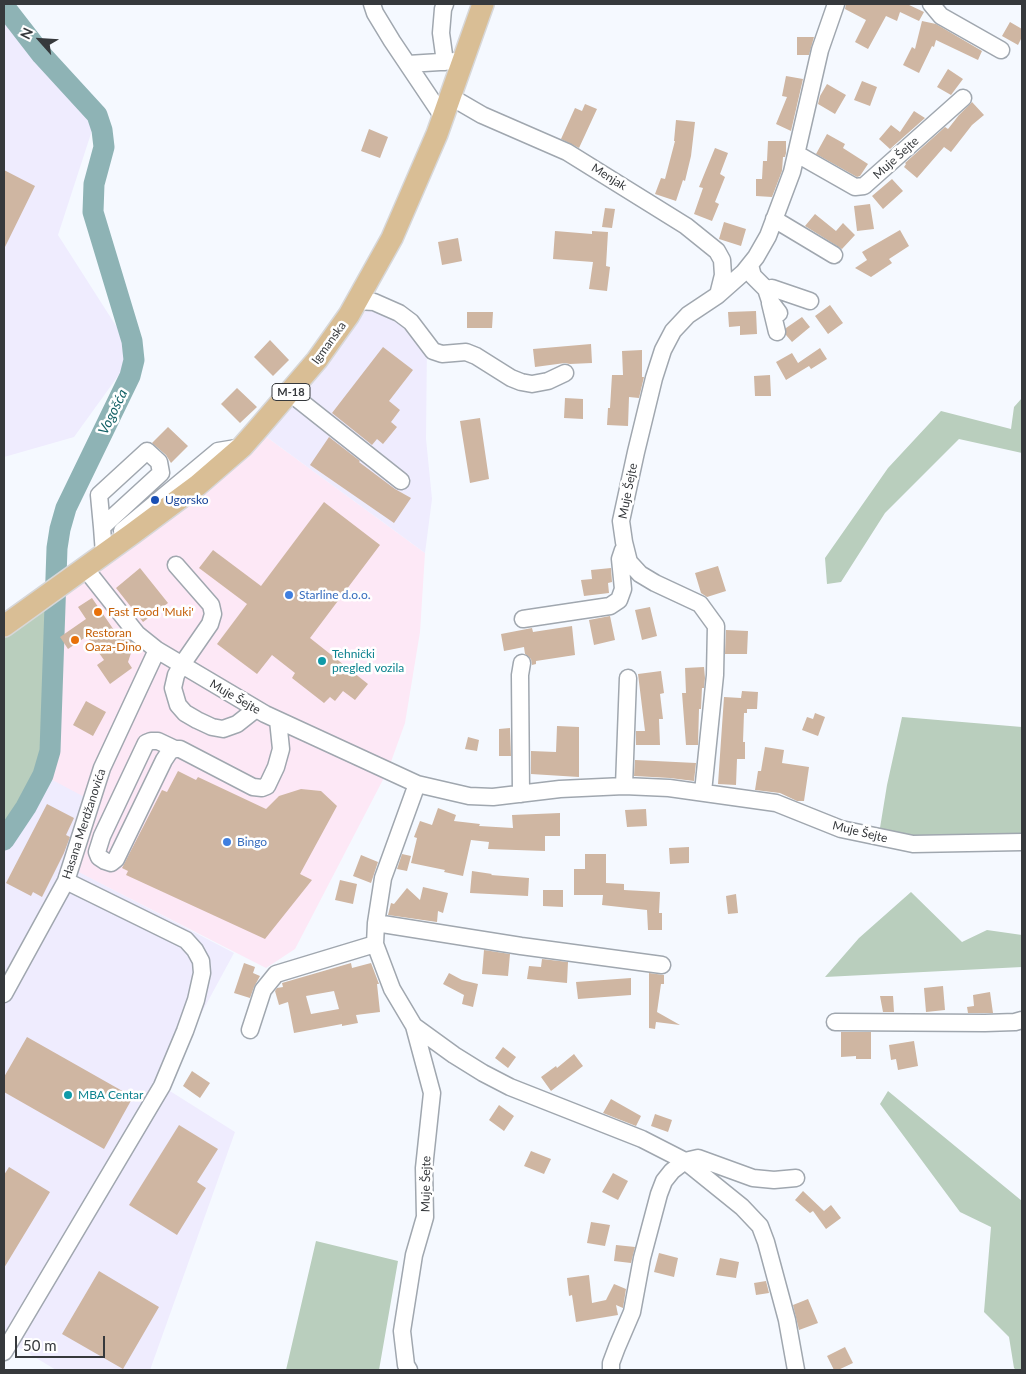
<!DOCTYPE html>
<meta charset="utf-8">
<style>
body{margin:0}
#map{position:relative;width:1026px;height:1374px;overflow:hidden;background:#f5f9ff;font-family:Lato,sans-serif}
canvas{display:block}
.frame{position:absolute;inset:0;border:5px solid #36393c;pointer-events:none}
.north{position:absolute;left:15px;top:15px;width:50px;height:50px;-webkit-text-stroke:4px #fff;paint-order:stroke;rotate:296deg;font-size:14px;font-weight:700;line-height:20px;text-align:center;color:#36393c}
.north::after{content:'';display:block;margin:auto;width:18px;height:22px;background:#36393c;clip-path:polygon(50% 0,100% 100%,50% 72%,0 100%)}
.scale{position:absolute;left:15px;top:1336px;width:90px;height:22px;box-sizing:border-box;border:2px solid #36393c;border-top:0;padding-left:6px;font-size:15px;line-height:18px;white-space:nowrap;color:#36393c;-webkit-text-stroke:4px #fff;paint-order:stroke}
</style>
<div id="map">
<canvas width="1026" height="1374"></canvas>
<div class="frame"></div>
<div class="north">N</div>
<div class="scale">50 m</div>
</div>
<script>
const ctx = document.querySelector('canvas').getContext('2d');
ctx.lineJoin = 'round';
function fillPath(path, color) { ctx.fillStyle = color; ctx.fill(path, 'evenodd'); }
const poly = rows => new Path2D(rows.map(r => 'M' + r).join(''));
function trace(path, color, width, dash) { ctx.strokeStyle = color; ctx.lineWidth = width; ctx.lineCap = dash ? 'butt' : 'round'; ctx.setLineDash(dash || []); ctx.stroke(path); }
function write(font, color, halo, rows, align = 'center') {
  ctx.font = font + ' Lato,sans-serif'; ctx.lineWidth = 5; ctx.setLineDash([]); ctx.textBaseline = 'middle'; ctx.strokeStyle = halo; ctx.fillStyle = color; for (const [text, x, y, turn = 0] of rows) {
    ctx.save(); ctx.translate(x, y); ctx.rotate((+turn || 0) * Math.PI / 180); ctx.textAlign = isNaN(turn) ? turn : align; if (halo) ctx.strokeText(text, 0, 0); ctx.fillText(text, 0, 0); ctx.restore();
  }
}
const commercial = poly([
 [257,430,425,553,420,632,405,723,388,770,295,949,266,968,70,868,91,802,43,775,50,751,56,589]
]);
const industrial = poly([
 [4,4,97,115,58,235,134,354,74,437,4,457],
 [374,302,427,343,426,439,432,499,425,553,257,430,349,315],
 [43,775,92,801,71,868,234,953,162,1086,235,1132,150,1370,56,1370,10,1342,4,1352,4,840,26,807]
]);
const green = poly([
 [1022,398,1022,453,959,439,885,513,841,582,827,584,825,558,888,468,941,411,1011,429,1014,407],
 [56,589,50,751,43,775,26,807,4,840,4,620],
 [902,717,1022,727,1022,837,954,839,879,834,887,785],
 [911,892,962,942,987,930,1022,935,1022,967,825,977,859,938],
 [888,1091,1022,1201,1022,1370,1016,1370,1014,1368,1009,1337,984,1312,991,1227,960,1212,880,1104],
 [316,1241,398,1261,379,1370,286,1370]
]);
const river = poly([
 [4,6,42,55,97,115,102,130,104,147,94,184,93,212,132,341,134,360,130,376,66,508,60,529,57,548,50,751,43,775,26,807,4,840]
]);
const building = poly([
 [846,4,907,4,924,12,919,21,900,12,897,21,886,16,868,49,855,42,866,20,845,9],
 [922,21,936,24,982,51,978,60,936,40,934,47,932,46,919,73,903,65,912,47,915,49],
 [1010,22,1022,29,1022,37,1018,45,1002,36],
 [797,37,814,37,809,55,797,55],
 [948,69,963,79,951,95,937,87],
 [786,76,803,79,791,131,776,124,787,97,782,96],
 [862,81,877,87,870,106,854,100],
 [827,84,846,95,835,114,818,104,820,96],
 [972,102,984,115,972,125,951,152,944,147,917,178,904,167,906,164,905,163,945,127,948,129,959,115],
 [585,104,597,109,579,148,561,139,575,108,582,111],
 [914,111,925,118,890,149,879,139,891,125,900,132],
 [676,120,695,122,691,156,685,181,683,180,676,201,655,194,661,178,665,179,675,141,674,141],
 [369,129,388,137,380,158,361,151],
 [827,134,845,144,843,148,868,164,860,176,857,177,816,154],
 [768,141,786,141,786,153,785,157,783,157,782,171,772,197,756,196,756,179,762,179,763,161,767,161],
 [715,148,728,153,720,174,725,177,715,202,719,204,712,221,694,214,703,188,699,187],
 [4,170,35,186,4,249],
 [892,179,903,191,883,209,872,196],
 [870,204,874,229,857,231,854,206],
 [605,208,615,209,612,228,602,227],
 [815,214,836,231,843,223,855,235,842,249,805,226],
 [724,222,746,229,741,246,719,239],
 [900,230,909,246,889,259,892,263,871,277,855,268,867,260,862,252],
 [555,231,592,234,592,231,608,232,606,266,610,267,607,291,589,289,593,262,553,259],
 [458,238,462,261,442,265,438,242],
 [830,305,843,323,828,334,815,316],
 [756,311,757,334,740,335,740,326,729,327,728,312],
 [467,312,493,312,492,328,467,328],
 [802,317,810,327,792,342,786,335,786,328],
 [270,340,289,360,273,376,254,357],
 [591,344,592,363,570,364,565,363,535,367,533,349],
 [383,347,413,370,389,401,400,410,391,422,397,427,383,444,377,439,372,445,332,413],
 [820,348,827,359,811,369,809,366,786,380,776,362,792,353,798,363],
 [642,350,642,377,644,377,639,398,629,397,628,426,607,425,608,408,610,408,612,375,623,375,622,351],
 [770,375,771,396,755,396,754,376],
 [237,388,257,407,240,423,221,404],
 [565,398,583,399,583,419,564,418],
 [480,418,489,479,470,483,460,421],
 [168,427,188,446,171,463,166,455,152,443],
 [329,437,360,461,359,462,395,489,411,498,394,523,310,465],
 [324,502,380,545,310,638,368,684,355,700,343,691,335,701,330,697,324,703,292,678,295,673,272,655,257,674,217,644,247,604,199,568,213,550,261,586],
 [718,566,726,591,707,597,701,593,695,573],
 [140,568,168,603,143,622,116,588],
 [611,568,612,582,608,583,609,593,584,596,581,580,592,579,591,570],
 [92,598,118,636,124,634,134,644,128,662,132,668,110,684,97,665,104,660,87,636,68,649,60,637,86,619,78,607],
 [650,607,657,636,642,640,635,610],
 [610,616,615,640,594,645,589,620],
 [572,626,575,655,536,661,536,664,532,665,531,659,525,654,524,647,504,651,501,634,532,628,533,632],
 [726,630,748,631,747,654,725,654],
 [704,667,705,678,704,688,702,688,701,709,699,709,698,745,686,745,682,693,686,693,685,668],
 [661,671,664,693,660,694,663,719,659,719,660,745,636,745,636,731,645,731,638,674],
 [742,691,758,692,757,709,747,709,747,713,744,713,743,742,745,742,745,759,737,759,736,785,718,784,724,697,741,698],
 [86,701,106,712,93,736,73,725],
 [815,713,825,717,818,736,802,730,807,717,813,719],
 [557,726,579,727,579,777,531,774,531,751,556,752],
 [510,728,511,756,499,756,499,729],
 [468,737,479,740,477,751,465,749],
 [765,747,784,750,782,763,809,767,804,801,797,801,780,793,755,790,758,771,761,771],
 [635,760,696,763,694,781,670,778,634,776],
 [178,771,196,780,198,777,266,809,279,796,301,789,321,791,337,806,300,874,312,880,265,939,126,875,128,871,122,868,162,790,167,792],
 [47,804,74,818,66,835,70,837,64,853,42,897,33,892,31,896,6,883],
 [438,808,456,815,454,821,480,824,479,826,513,828,512,815,560,813,560,836,545,836,545,851,488,849,489,842,471,840,463,876,444,872,445,870,411,863,417,838,414,837,420,821,432,825],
 [646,809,647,826,627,827,625,810],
 [689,847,689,863,670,864,669,848],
 [402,854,411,856,407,871,397,869],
 [585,854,606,854,606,883,624,884,624,890,660,892,659,913,662,913,662,930,648,930,647,910,602,905,603,895,574,895,574,869,585,869],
 [361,855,378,862,371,883,353,876],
 [472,871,492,874,491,875,529,878,528,896,470,893],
 [340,880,357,884,353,904,335,900],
 [423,887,448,893,443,913,438,911,437,922,388,915,391,903,394,904,407,888,420,900],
 [543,890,563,890,563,907,543,906],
 [736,894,738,913,728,914,726,896],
 [484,950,510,954,508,976,482,974],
 [542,959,568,962,567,983,527,979,529,966,541,967],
 [244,963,255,967,253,973,260,976,254,987,250,998,234,993],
 [351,963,352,968,371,963,379,984,377,984,380,1012,356,1015,358,1023,342,1026,342,1024,294,1033,288,1002,279,1005,275,991,277,988,283,987,282,983],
 [334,991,339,1009,311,1014,306,996],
 [449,973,462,980,478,984,473,1007,462,1004,464,995,443,984],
 [649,973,664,975,664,984,661,984,657,1012,680,1025,656,1022,655,1029,649,1028],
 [631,978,631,995,578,999,576,982],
 [943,986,945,1010,926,1012,924,988],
 [990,992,993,1013,968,1013,967,1007,974,1006,973,995],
 [880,996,893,996,894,1012,883,1012],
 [841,1032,871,1032,871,1059,856,1059,856,1056,841,1057],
 [27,1037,133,1097,104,1149,4,1092,4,1077],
 [914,1041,918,1066,898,1070,896,1059,891,1060,889,1045],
 [503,1047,516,1057,508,1068,495,1058],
 [574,1054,583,1066,551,1091,541,1077,556,1066,557,1068],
 [192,1071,210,1083,200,1098,183,1086],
 [611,1099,641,1116,636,1126,603,1113],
 [499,1105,514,1116,504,1131,489,1120],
 [655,1114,672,1120,668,1132,651,1126],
 [179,1125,218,1149,197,1182,206,1188,177,1235,129,1205],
 [531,1151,551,1159,544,1174,524,1166],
 [9,1167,50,1192,4,1268,4,1175],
 [613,1173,628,1181,618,1200,602,1192],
 [803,1191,824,1211,831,1205,841,1218,826,1229,813,1211,810,1213,795,1200],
 [591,1222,610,1225,605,1246,587,1243],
 [616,1245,635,1247,631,1263,614,1261],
 [659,1253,678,1258,674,1277,654,1272],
 [720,1258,739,1262,736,1278,716,1275],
 [99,1271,159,1307,123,1369,62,1334],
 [589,1275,592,1303,606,1300,614,1284,626,1289,623,1308,616,1305,618,1315,576,1322,572,1295,569,1296,567,1278],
 [766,1281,769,1293,756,1295,754,1283],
 [808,1299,818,1323,799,1330,793,1305],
 [845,1347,853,1363,838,1370,834,1370,827,1356]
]);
const minor = poly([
 [372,4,375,13,392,41,443,117],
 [931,4,941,16,1001,50],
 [445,62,441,33,443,9,445,4],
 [408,64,456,61],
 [451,97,482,115,567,152,686,226,717,251,722,260,723,275,718,295],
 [797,154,855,187,864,186,963,98],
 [774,219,834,255],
 [750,265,753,276,766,289,770,301,779,313],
 [766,289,772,288,810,301],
 [357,301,374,302,399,313,411,322,433,351,442,354,466,352,476,356,511,378,521,382,532,384,548,381,565,373],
 [770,303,777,332],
 [290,393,401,481],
 [102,527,99,495,147,451,159,462,161,473,102,527,104,554],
 [122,531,218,451,242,447],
 [176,565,211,605,213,614,210,624,181,666,176,675,173,688,178,705,185,713,197,720,212,727,223,729,237,724,256,709],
 [84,567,137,634,157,650,265,714,417,784,469,796,493,797,560,789,624,786,669,788,776,803,841,829,913,844,1022,842],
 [523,619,610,606,619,600,623,589,620,559,623,550],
 [175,749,158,741,151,741,146,743,102,836,97,852,99,857,105,861,111,863,116,859,164,760,170,751,175,749,180,749,253,787,262,788,267,786,276,767,281,749,278,720],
 [417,784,383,878,376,923,375,944,392,989,414,1026,454,1055,483,1073,510,1087,642,1139,685,1161,742,1207,760,1226,766,1242,787,1320,796,1370],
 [624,786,628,678],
 [703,792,715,675,716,626,700,604,655,583,640,574,629,562,624,542,621,521,636,452,654,378,663,350,673,331,688,315,718,295,744,272,756,257,768,236,792,172,820,50,836,4],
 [521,794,520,675,522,663],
 [376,923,521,946,662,965],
 [4,994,66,881,102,768,157,650],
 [835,1022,985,1023,1015,1022,1022,1020],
 [250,1030,263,990,276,974,375,944],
 [4,1352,162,1086,185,1031,196,1000,202,973,201,961,195,950,186,940,66,881],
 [409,1370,406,1365,402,1331,414,1255,425,1217,424,1168,432,1093,414,1026],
 [611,1370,611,1363,617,1347,632,1312,642,1258,659,1194,664,1181,672,1171,685,1161,698,1158,753,1178,774,1180,796,1178]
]);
const major = poly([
 [4,626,132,534,198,485,242,447,257,430,317,360,349,315,392,238,437,134,483,4]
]);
const markers = [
 [155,500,5,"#1a4fb4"],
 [289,595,5,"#3f7fe0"],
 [98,612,5,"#e8710a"],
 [75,640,5,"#e8710a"],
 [322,661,5,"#0f9aa8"],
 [227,842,5,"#3f7fe0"],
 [68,1095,5,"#0f9aa8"]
];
const shields = [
 [291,392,38]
];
const shieldNames = [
 ["M-18",291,392]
];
const streetNames = [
 ["Muje Šejte",896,158,-42],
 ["Menjak",609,177,32],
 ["Igmanska",329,343,-54],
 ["Muje Šejte",628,491,-79],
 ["Muje Šejte",235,697,30],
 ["Hasana Merdžanovića",84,824,-72],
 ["Muje Šejte",860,832,14],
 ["Muje Šejte",426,1184,-89]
];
const transitNames = [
 ["Ugorsko",165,500]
];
const shopNames = [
 ["Starline d.o.o.",299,595],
 ["Bingo",237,842]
];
const foodNames = [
 ["Fast Food 'Muki'",108,612],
 ["Restoran",85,633],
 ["Oaza-Dino",85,647]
];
const cultureNames = [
 ["Tehnički",332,654],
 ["pregled vozila",332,668],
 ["MBA Centar",78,1095]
];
const waterNames = [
 ["Vogošća",113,412,-64]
];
fillPath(commercial, '#fde8f6');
fillPath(industrial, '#efecfe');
fillPath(green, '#b9cebd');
trace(river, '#8eb3b5', 21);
fillPath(building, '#cfb6a2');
trace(minor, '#a0a7af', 19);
trace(major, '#d7d7d8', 24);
trace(minor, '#fff', 16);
trace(major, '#d9be95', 21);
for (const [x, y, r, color] of markers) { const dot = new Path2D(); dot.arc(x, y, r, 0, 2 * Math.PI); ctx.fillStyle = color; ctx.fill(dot); trace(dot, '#fff', 2); }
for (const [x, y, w] of shields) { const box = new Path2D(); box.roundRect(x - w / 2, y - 8.5, w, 17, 4); ctx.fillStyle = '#fff'; ctx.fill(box); trace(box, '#36393c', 1); }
write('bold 11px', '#36393c', null, shieldNames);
write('12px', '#36393c', '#fff', streetNames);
write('12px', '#164399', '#fff', transitNames, 'left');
write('12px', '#366cbe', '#fff', shopNames, 'left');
write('12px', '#c56008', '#fff', foodNames, 'left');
write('12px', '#0d838f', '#fff', cultureNames, 'left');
write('italic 14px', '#136065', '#fff', waterNames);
</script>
